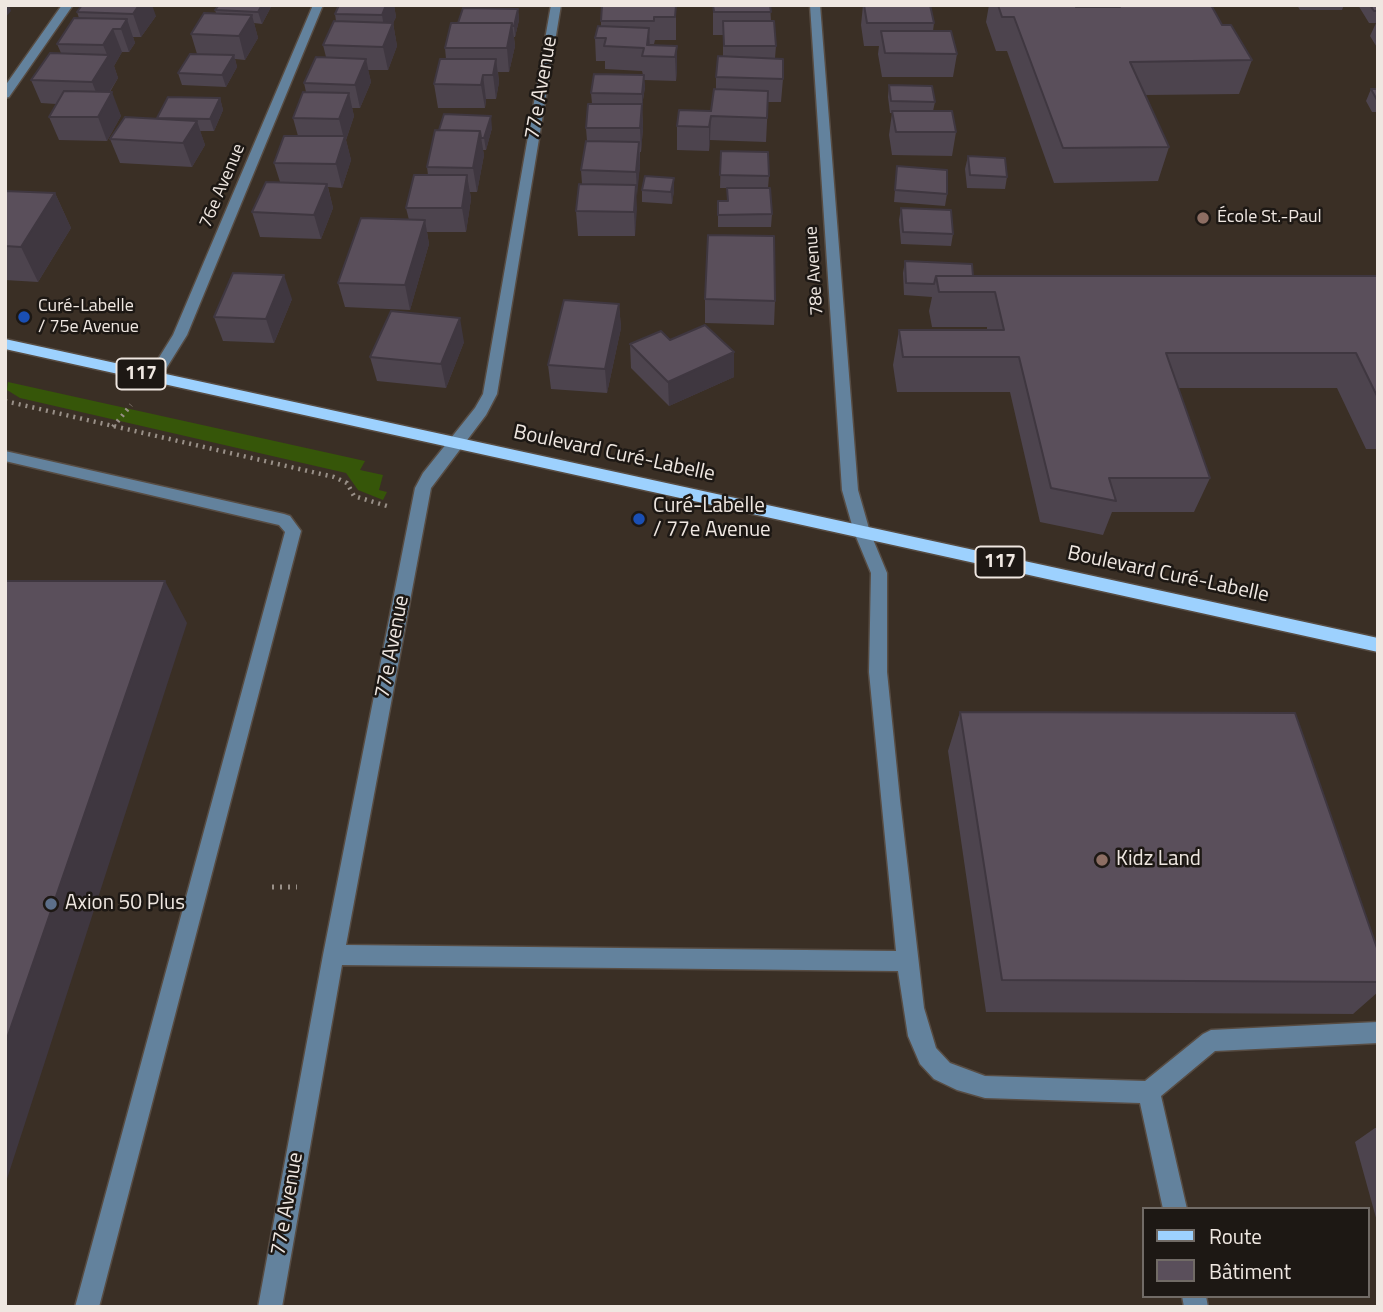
<!DOCTYPE html>
<meta charset="utf-8">
<style>
body{margin:0}
#map{position:relative;width:1383px;height:1312px;overflow:hidden;background:#3a2f25;font-family:"Titillium Web",sans-serif}
canvas{display:block}
.frame{position:absolute;inset:0;border:7px solid #efe7e1;pointer-events:none}
.legend{position:absolute;left:1142px;top:1207px;width:228px;height:91px;box-sizing:border-box;background:#1d1814;border:2px solid #716b66;margin:0;padding:9px 12px;list-style:none;font-size:21px;color:#efe7e1}
.legend li{display:flex;align-items:center;gap:14px;height:35px}
.legend b{width:35px;border:2px solid #716b66}
</style>
<div id="map">
<canvas width="1383" height="1312"></canvas>
<div class="frame"></div>
<ul class="legend">
<li><b style="height:9px;background:#9dd1fe"></b>Route</li>
<li><b style="height:19px;background:#5a4f5b"></b>Bâtiment</li>
</ul>
</div>
<script>
const ctx = document.querySelector('canvas').getContext('2d');
ctx.lineJoin = 'round';
function fillPath(path, color) { ctx.fillStyle = color; ctx.fill(path, 'evenodd'); }
const poly = rows => new Path2D(rows.map(r => 'M' + r).join(''));
function trace(path, color, width, dash) { ctx.strokeStyle = color; ctx.lineWidth = width; ctx.lineCap = dash ? 'butt' : 'round'; ctx.setLineDash(dash || []); ctx.stroke(path); }
function write(font, color, halo, rows, align = 'center') {
  ctx.font = font + ' "Titillium Web",sans-serif'; ctx.lineWidth = 5; ctx.setLineDash([]); ctx.textBaseline = 'middle'; ctx.strokeStyle = halo; ctx.fillStyle = color; for (const [text, x, y, turn = 0] of rows) {
    ctx.save(); ctx.translate(x, y); ctx.rotate((+turn || 0) * Math.PI / 180); ctx.textAlign = isNaN(turn) ? turn : align; if (halo) ctx.strokeText(text, 0, 0); ctx.fillText(text, 0, 0); ctx.restore();
  }
}
const green = poly([
 [8,382,365,461,360,470,383,475,379,490,387,492,383,500,358,490,346,473,20,398,7,390]
]);
const pathFar1 = poly([
 [5,401,334,477,347,483,354,496,387,506],
 [113,427,131,405]
]);
const path = poly([
 [272,887,297,887]
]);
const minor = poly([
 [62,5,73,5,9,97,5,98,5,86,62,5],
 [313,5,323,5,187,335,159,380,149,380,147,377,173,335,313,5],
 [551,5,561,5,497,394,486,415,431,488,346,945,896,951,869,672,871,573,854,532,842,490,810,5,820,5,858,490,870,532,887,573,887,672,900,800,924,1008,936,1048,950,1063,985,1076,1145,1081,1203,1034,1211,1030,1378,1022,1378,1043,1215,1051,1161,1096,1187,1209,1163,1209,1140,1103,985,1098,957,1090,934,1079,920,1064,908,1036,898,971,342,965,282,1307,258,1307,323,955,415,488,423,473,475,408,483,394,551,5],
 [5,451,284,514,290,516,301,531,99,1307,75,1307,285,532,279,525,5,461,5,451],
 [1182,1296,1206,1296,1208,1307,1184,1307,1182,1296]
]);
const major = poly([
 [5,339,1378,638,1378,652,5,349,5,339]
]);
const wall = poly([
 [82,5,156,16,141,37,133,37,135,43,129,52,122,52,114,66,118,78,110,92,121,116,107,141,59,140,49,117,56,104,41,103,31,80,61,53,57,44,79,18,77,12],
 [219,5,272,5,262,24,254,23,258,38,245,60,235,59,237,67,226,87,182,85,178,73,197,54,191,34,216,13,215,10],
 [339,5,394,5,396,17,393,23,397,46,388,70,368,70,371,82,360,108,352,108,354,116,346,140,351,160,342,188,328,187,333,208,321,239,260,237,252,212,280,182,274,163,298,136,293,118,306,92,304,83,326,57,323,45,336,21,335,14],
 [676,5,676,40,655,40,654,44,650,44,650,45,677,46,677,69,676,81,644,80,645,87,642,106,643,128,641,152,640,152,640,166,636,196,635,236,578,236,576,211,582,184,581,170,587,141,586,128,592,104,591,93,643,75,642,71,605,69,605,61,596,61,595,38,601,26,601,21],
 [713,5,770,5,771,21,776,46,775,58,783,79,781,102,768,102,766,142,710,140,709,151,677,150,677,126,711,111,716,89,716,77,723,57,723,35,713,35],
 [863,5,930,5,934,23,933,31,957,54,953,77,882,77,878,54,879,46,864,46,861,25],
 [989,5,1075,5,1076,7,1096,7,1096,5,1211,5,1222,25,1252,60,1239,94,1146,95,1169,147,1158,181,1054,183,1007,51,996,51,986,22],
 [1297,5,1344,5,1342,10,1300,10],
 [1358,5,1378,5,1378,49,1370,36,1376,23,1369,23],
 [518,9,519,20,515,37,514,37,515,46,509,72,498,72,499,82,496,99,486,99,485,108,438,108,434,84,446,59,445,48,458,23],
 [889,85,935,102,933,111,956,132,952,156,892,155,889,135,892,113,890,113,888,97],
 [1371,89,1378,89,1378,112,1372,112,1366,101],
 [220,98,223,110,214,131,200,131,205,145,192,167,120,163,110,139],
 [492,128,486,150,483,150,484,155,477,192,470,192,471,199,466,232,427,232,429,244,410,310,345,307,338,283,409,220,406,208,428,175,427,167],
 [721,151,769,176,768,188,720,188],
 [968,156,1007,177,1005,189,967,188,965,169],
 [897,166,947,194,945,206,894,202],
 [727,188,772,214,771,227,718,227,718,201,727,201],
 [642,190,674,190,672,204,642,202],
 [5,191,55,193,71,228,38,282,5,280],
 [901,208,953,234,951,246,901,244,899,220],
 [905,261,973,276,1378,276,1378,449,1366,449,1337,388,1178,388,1210,478,1194,512,1112,512,1103,535,1040,522,1010,392,897,392,893,365,899,330,987,330,987,327,932,327,929,311,932,297,904,295,903,273],
 [292,299,274,343,223,341,214,317],
 [705,299,775,301,774,325,705,323],
 [619,304,621,328,607,393,551,389,548,365],
 [670,340,734,352,734,377,669,406,631,368,630,344],
 [464,342,446,388,377,381,370,357],
 [960,712,1378,951,1378,992,1353,1014,986,1012,948,751],
 [1375,1128,1378,1128,1378,1225,1355,1142]
]);
const shadedWall = poly([
 [5,5,9,5,11,11,5,18],
 [139,5,152,5,156,16,141,37,133,14],
 [262,5,272,5,262,24,258,12],
 [386,5,394,5,396,17,393,23,397,46,388,70,383,47,386,39,382,15],
 [518,9,519,20,515,37,514,26],
 [252,15,258,38,245,60,239,36],
 [127,19,135,43,129,52,121,29],
 [512,23,515,46,509,72,507,48],
 [649,28,650,51,647,45],
 [113,29,122,52,114,66,118,78,101,105,92,82,108,57,103,45],
 [677,46,677,69,676,81,675,57],
 [234,55,237,67,226,87,222,75],
 [366,59,371,82,360,108,355,85],
 [496,59,499,82,496,99,493,75],
 [483,75,486,99,485,108,481,85],
 [644,75,645,87,642,106,642,94],
 [112,92,121,116,107,141,98,117],
 [349,93,354,116,346,140,351,160,342,188,336,164,344,139,339,119],
 [220,98,223,110,214,131,210,119],
 [642,104,643,128,641,152,640,128],
 [491,116,492,128,486,150,484,138],
 [711,116,710,140,709,151,709,127],
 [197,121,205,145,192,167,183,143],
 [480,131,484,155,477,192,473,168],
 [639,142,640,166,637,196,636,172],
 [467,175,471,199,466,232,462,208],
 [674,178,674,190,672,204,671,192],
 [327,184,333,208,321,239,314,215],
 [636,185,637,209,635,236,634,212],
 [55,193,71,228,38,282,21,247],
 [425,220,429,244,410,310,405,285],
 [284,275,292,299,274,343,266,319],
 [619,304,621,328,607,393,605,369],
 [460,318,464,342,446,388,441,364],
 [734,352,734,377,669,406,668,382],
 [165,581,187,623,5,1185,5,1044]
]);
const building = poly([
 [82,5,139,5,133,14,77,12,82,5],
 [219,5,262,5,258,12,215,10,219,5],
 [339,5,386,5,382,15,335,14,339,5],
 [602,5,676,5,675,17,654,17,654,21,601,21,602,5],
 [713,5,770,5,771,12,714,12,713,5],
 [864,5,930,5,934,23,867,23,864,5],
 [998,5,1075,5,1076,7,1120,7,1120,5,1211,5,1222,25,1231,25,1252,60,1130,62,1169,147,1063,148,1014,17,1002,17,998,5],
 [1370,5,1378,5,1378,11,1374,11,1370,5],
 [463,8,518,9,514,26,512,26,512,23,458,23,463,8],
 [204,13,252,15,239,36,191,34,204,13],
 [74,18,127,19,121,29,113,29,103,45,57,44,74,18],
 [334,21,393,23,383,47,323,45,334,21],
 [723,21,774,21,776,46,724,46,723,21],
 [451,23,512,23,507,48,445,48,451,23],
 [598,26,649,28,647,45,677,46,675,57,642,56,644,48,604,46,606,38,595,38,598,26],
 [881,31,951,31,957,54,885,53,881,31],
 [50,53,109,55,92,82,31,80,50,53],
 [190,54,234,55,222,75,178,73,190,54],
 [718,56,783,59,783,79,716,77,718,56],
 [316,57,366,59,355,85,304,83,316,57],
 [440,59,496,59,493,75,483,75,481,85,434,84,440,59],
 [594,74,644,75,642,94,591,93,594,74],
 [889,85,932,86,935,102,891,101,889,85],
 [714,89,768,91,767,118,711,116,709,127,677,126,679,110,711,111,714,89],
 [1371,89,1378,89,1378,100,1377,100,1371,89],
 [64,91,112,92,98,117,49,117,64,91],
 [303,92,349,93,339,119,293,118,303,92],
 [168,97,220,98,210,119,157,118,168,97],
 [588,104,642,104,640,128,586,128,588,104],
 [892,111,952,111,956,132,896,132,892,111],
 [444,114,491,116,484,138,481,138,480,131,439,130,444,114],
 [125,117,197,121,183,143,110,139,125,117],
 [435,130,480,131,473,168,427,167,435,130],
 [284,136,345,136,336,164,274,163,284,136],
 [586,141,639,142,636,172,581,170,586,141],
 [721,151,768,152,769,176,720,175,721,151],
 [968,156,1005,158,1007,177,970,175,968,156],
 [897,166,947,170,947,194,895,190,897,166],
 [414,175,467,175,462,208,406,208,414,175],
 [645,176,674,178,671,192,642,190,645,176],
 [266,182,327,184,314,215,252,212,266,182],
 [579,184,636,185,634,212,576,211,579,184],
 [727,188,770,188,772,214,718,215,718,201,728,201,727,188],
 [5,191,55,193,21,247,5,246,5,191],
 [901,208,951,210,953,234,903,232,901,208],
 [361,218,425,220,405,285,338,283,361,218],
 [708,235,774,236,775,301,705,299,708,235],
 [905,261,972,264,973,276,936,276,934,284,906,283,905,261],
 [233,273,284,275,266,319,214,317,233,273],
 [936,276,1378,276,1378,398,1356,353,1166,353,1210,478,1109,478,1116,501,1051,488,1019,357,903,357,899,330,1004,330,995,292,939,292,936,276],
 [564,300,619,304,605,369,548,365,564,300],
 [391,311,460,318,441,364,370,357,391,311],
 [705,325,734,352,668,382,630,344,661,331,670,340,705,325],
 [5,581,165,581,5,1044,5,581],
 [960,712,1295,713,1378,951,1378,982,1002,980,960,712]
]);
const markers = [
 [1203,218,7,"#8d6e63"],
 [24,317,7,"#1a4fb4"],
 [639,519,7,"#1a4fb4"],
 [1102,860,7,"#8d6e63"],
 [51,904,7,"#5c6f8a"]
];
const farStreetnames = [
 ["76e Avenue",223,186,-67],
 ["78e Avenue",815,271,-94]
];
const farPoinames = [
 ["École St.-Paul",1217,218],
 ["Curé-Labelle",38,307],
 ["/ 75e Avenue",38,328]
];
const shields = [
 [141,374,49],
 [1000,562,49]
];
const shieldNames = [
 ["117",141,374],
 ["117",1000,562]
];
const streetNames = [
 ["77e Avenue",542,88,-80],
 ["Boulevard Curé-Labelle",614,454,12],
 ["Boulevard Curé-Labelle",1168,575,12],
 ["77e Avenue",393,647,-79],
 ["77e Avenue",288,1204,-80]
];
const poiNames = [
 ["Curé-Labelle",653,507],
 ["/ 77e Avenue",653,531],
 ["Kidz Land",1116,860],
 ["Axion 50 Plus",65,904]
];
fillPath(green, '#365609');
trace(minor, '#574c43', 3);
trace(major, '#574c43', 3);
trace(pathFar1, '#999088', 4.5, [2, 5]);
trace(path, '#999088', 5, [2, 6]);
fillPath(minor, '#63829d');
fillPath(major, '#9dd1fe');
fillPath(wall, '#4d444e');
fillPath(shadedWall, '#3f3740');
fillPath(building, '#5a4f5b');
trace(building, '#3f3740', 2);
for (const [x, y, r, color] of markers) { const dot = new Path2D(); dot.arc(x, y, r, 0, 2 * Math.PI); ctx.fillStyle = color; ctx.fill(dot); trace(dot, '#1d1814', 2.5); }
write('18px', '#efe7e1', '#1d1814', farStreetnames);
write('18px', '#efe7e1', '#1d1814', farPoinames, 'left');
for (const [x, y, w] of shields) { const box = new Path2D(); box.roundRect(x - w / 2, y - 15.5, w, 31, 5); ctx.fillStyle = '#1d1814'; ctx.fill(box); trace(box, '#efe7e1', 2); }
write('bold 19px', '#efe7e1', null, shieldNames);
write('21px', '#efe7e1', '#1d1814', streetNames);
write('21px', '#efe7e1', '#1d1814', poiNames, 'left');
</script>
